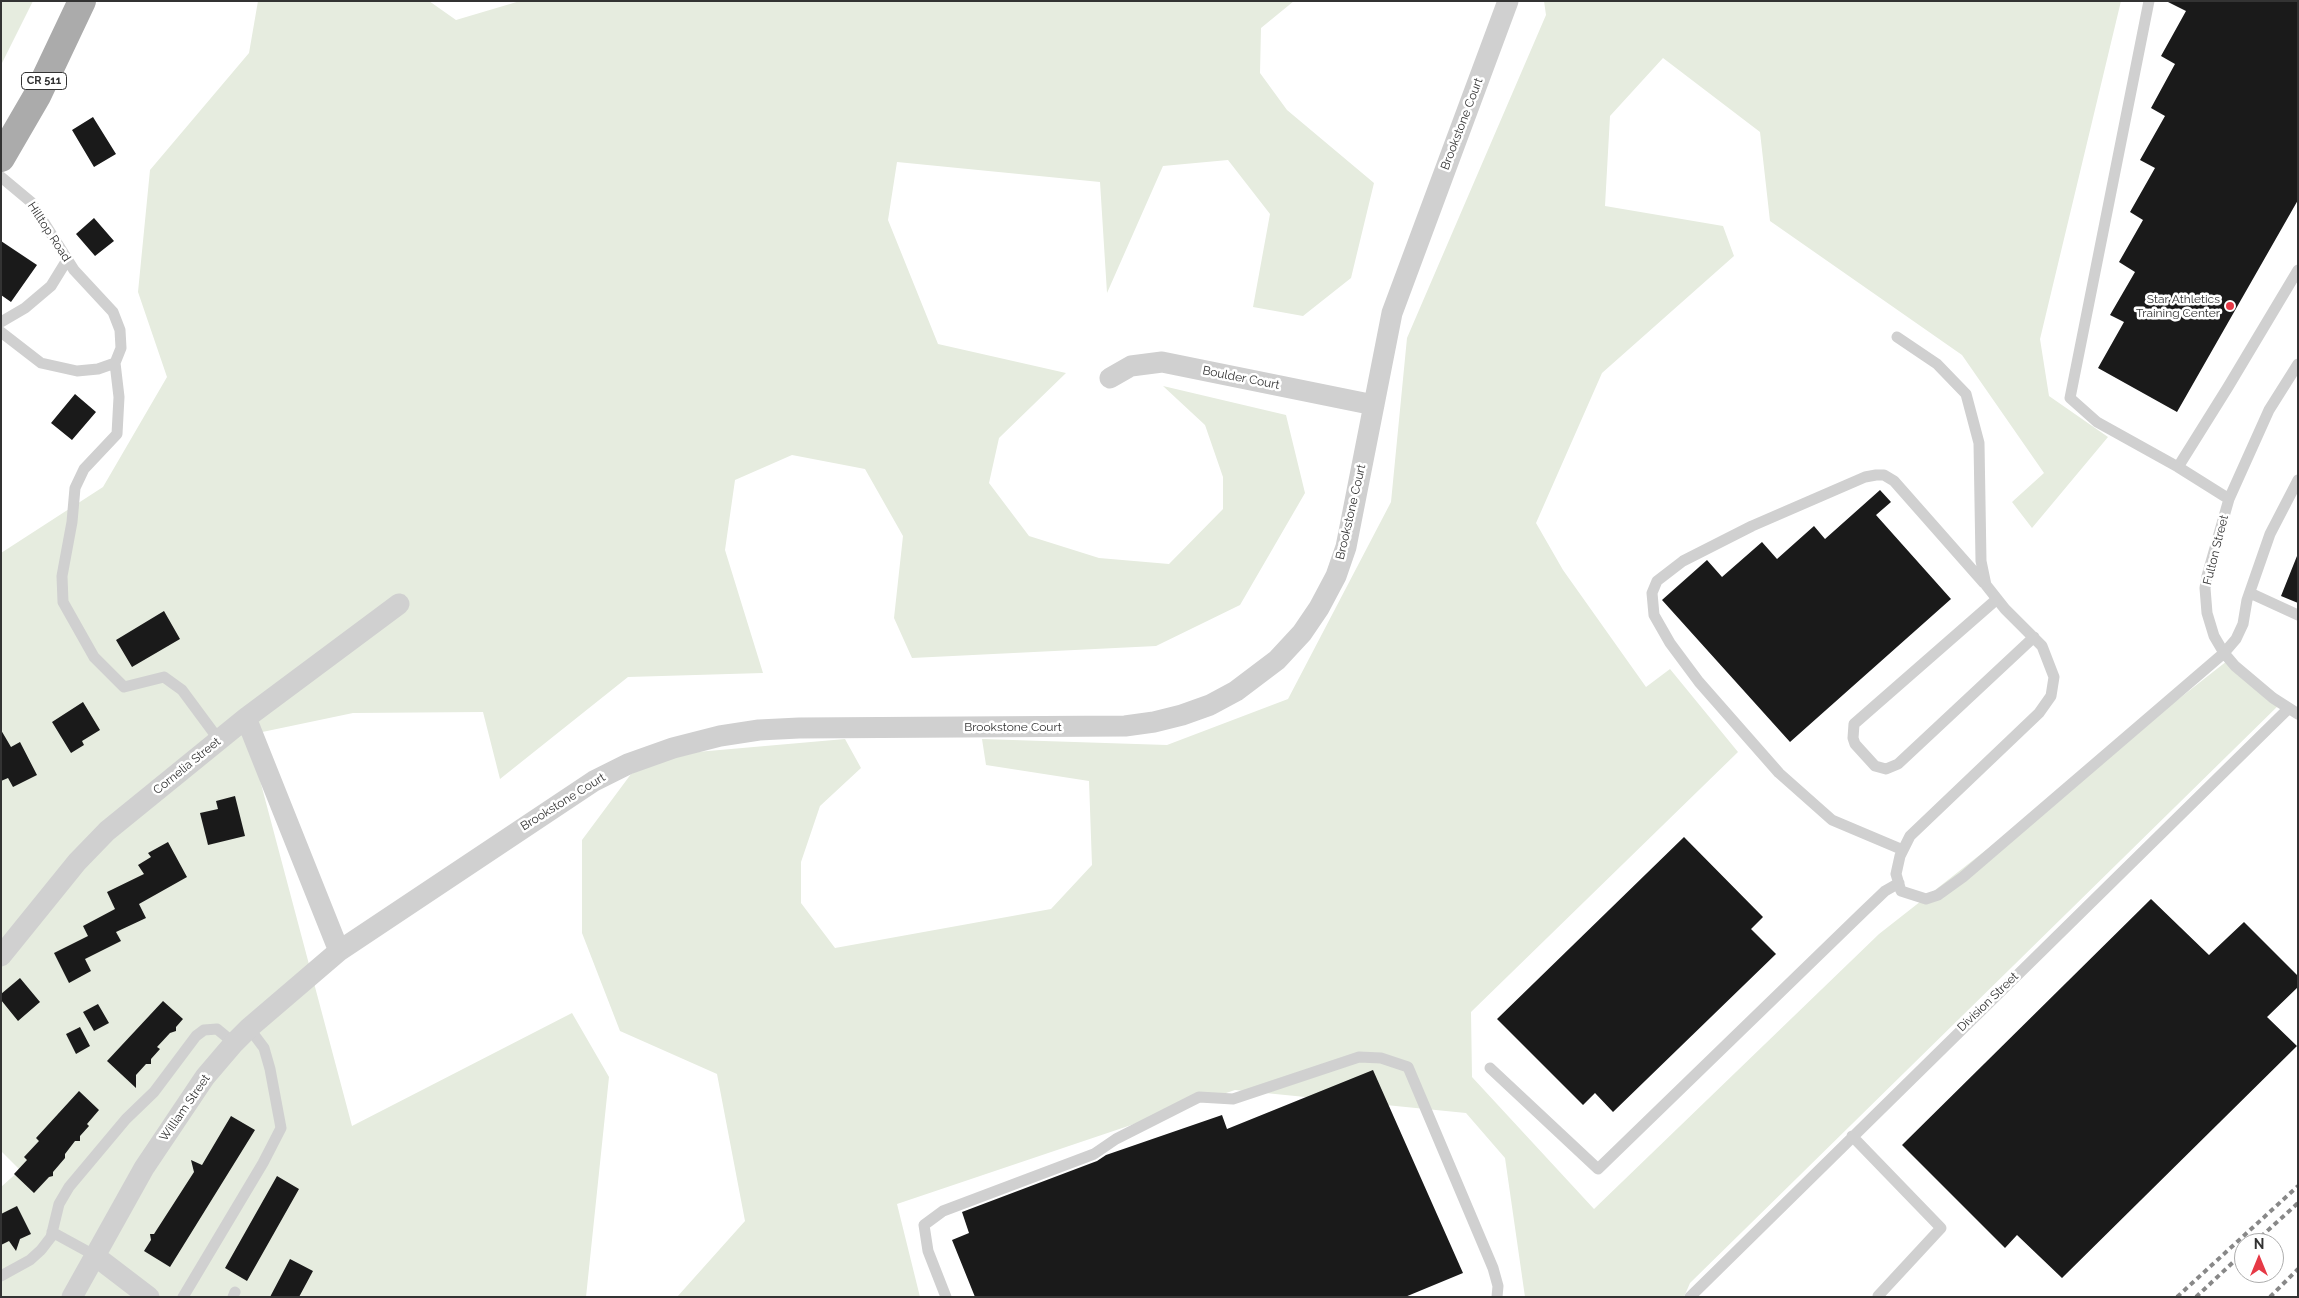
<!DOCTYPE html>
<style>
body{margin:0}
#map{position:relative;width:2299px;height:1298px;overflow:hidden;background:#fff;font-family:Raleway,sans-serif}
canvas{display:block}
.frame{position:absolute;inset:0;border:2px solid #333;pointer-events:none}
.north{position:absolute;left:2234px;top:1233px;width:50px;height:50px;box-sizing:border-box;background:#fff;border:1px solid #adadad;border-radius:50%;rotate:0deg;font-size:14px;font-weight:700;line-height:20px;text-align:center;color:#333}
.north::after{content:'';display:block;margin:auto;width:18px;height:22px;background:#e63946;clip-path:polygon(50% 0,100% 100%,50% 72%,0 100%)}
</style>
<div id="map">
<canvas width="2299" height="1298"></canvas>
<div class="frame"></div>
<div class="north">N</div>
</div>
<script>
const ctx = document.querySelector('canvas').getContext('2d');
ctx.lineJoin = 'round';
function fillPath(path, color) { ctx.fillStyle = color; ctx.fill(path, 'evenodd'); }
const poly = rows => new Path2D(rows.map(r => 'M' + r).join(''));
function trace(path, color, width, dash) { ctx.strokeStyle = color; ctx.lineWidth = width; ctx.lineCap = dash ? 'butt' : 'round'; ctx.setLineDash(dash || []); ctx.stroke(path); }
function write(font, color, halo, rows, align = 'center') {
  ctx.font = font + ' Raleway,sans-serif'; ctx.lineWidth = 5; ctx.setLineDash([]); ctx.textBaseline = 'middle'; ctx.strokeStyle = halo; ctx.fillStyle = color; for (const [text, x, y, turn = 0] of rows) {
    ctx.save(); ctx.translate(x, y); ctx.rotate((+turn || 0) * Math.PI / 180); ctx.textAlign = isNaN(turn) ? turn : align; if (halo) ctx.strokeText(text, 0, 0); ctx.fillText(text, 0, 0); ctx.restore();
  }
}
const green = poly([
 [1,1,33,1,1,65],
 [258,1,429,1,456,20,520,1,1294,1,1261,28,1260,73,1287,110,1374,183,1351,278,1303,316,1253,307,1270,214,1228,160,1163,166,1107,293,1100,182,897,162,888,220,938,344,1066,373,999,438,989,483,1029,536,1099,558,1169,564,1223,509,1223,477,1205,425,1163,386,1286,415,1305,493,1240,605,1156,646,912,658,894,618,903,536,865,469,792,455,735,480,725,550,763,673,628,677,500,779,483,712,353,713,248,735,352,1126,572,1013,609,1077,586,1297,1,1297,1,1187,20,1170,1,1151,1,553,103,487,167,377,138,292,150,170,249,53],
 [1544,1,2121,1,2040,339,2049,396,2108,437,2032,528,2012,502,2044,473,1962,355,1770,221,1760,132,1663,58,1610,116,1605,206,1723,226,1734,256,1602,373,1536,523,1563,570,1646,687,1670,669,1738,752,1471,1012,1472,1077,1594,1209,1879,934,2227,661,2283,701,1690,1283,1684,1297,1525,1297,1505,1158,1466,1113,1235,1090,897,1204,920,1297,677,1297,745,1221,717,1074,620,1031,582,933,582,840,631,774,674,754,845,739,861,768,820,806,801,862,801,903,835,948,1051,909,1092,865,1089,781,986,765,982,739,1167,745,1288,699,1391,502,1407,338,1546,15]
]);
const building = poly([
 [2166,1,2298,1,2298,200,2177,412,2098,368,2124,322,2110,315,2135,272,2119,262,2143,220,2130,212,2155,168,2140,160,2165,116,2151,108,2175,64,2161,56,2186,11],
 [93,117,116,154,94,167,72,130],
 [94,218,114,241,95,256,76,234],
 [1,241,37,265,11,302,1,295],
 [75,394,96,412,72,440,51,423],
 [1880,490,1891,502,1876,515,1951,599,1790,742,1662,600,1707,560,1722,577,1762,542,1777,559,1814,526,1825,539],
 [2297,556,2298,556,2298,603,2281,596],
 [164,611,180,639,132,667,116,640],
 [83,702,100,730,82,741,84,745,71,753,52,722],
 [1,730,11,747,20,742,37,775,13,787,8,778,1,781],
 [235,796,245,836,208,845,200,813,218,809,216,801],
 [1684,837,1763,917,1751,929,1776,954,1613,1112,1595,1093,1583,1105,1497,1019],
 [168,842,187,877,139,904,146,918,116,932,121,941,85,959,91,971,69,983,54,953,88,936,83,926,115,909,107,892,144,874,138,865,151,857,148,853],
 [2151,899,2209,955,2244,922,2298,976,2298,987,2267,1017,2297,1046,2062,1278,2017,1235,2005,1248,1902,1145],
 [20,978,40,1002,18,1021,1,1000,1,994],
 [163,1001,183,1019,176,1027,176,1031,170,1033,157,1047,160,1049,151,1059,151,1064,146,1064,136,1075,136,1088,107,1061],
 [98,1004,109,1023,94,1031,83,1012],
 [80,1027,90,1046,76,1054,66,1034],
 [1373,1070,1463,1273,1405,1297,975,1297,952,1240,969,1233,962,1212,1097,1161,1106,1155,1222,1115,1227,1129],
 [79,1091,99,1110,87,1124,89,1126,80,1136,80,1141,75,1141,65,1154,65,1158,53,1172,53,1176,49,1177,34,1193,14,1174,27,1160,24,1157,39,1141,36,1138],
 [231,1116,255,1130,170,1267,144,1251,151,1240,150,1234,154,1234,194,1172,191,1160,202,1165],
 [277,1176,299,1189,247,1281,225,1268],
 [17,1206,31,1234,20,1239,16,1251,9,1241,1,1245,1,1214],
 [290,1259,313,1271,299,1297,270,1297]
]);
const service = poly([
 [2149,1,2070,398,2097,422,2178,467,2229,499],
 [1,177,31,202,74,270,113,312,120,330,121,348,115,363,98,369,77,371,41,363,1,332],
 [1,322,25,308,51,286,67,260],
 [1897,337,1937,364,1966,394,1979,443,1981,561,1986,585,2005,609,2042,646,2054,677,2051,696,2039,713,1910,836,1900,856,1896,874,1901,891,1926,899,1938,895,1963,877,2224,653,2236,639,2243,624,2247,600,2270,534,2298,480],
 [115,363,119,397,117,434,84,469,75,488,72,522,62,576,63,602,94,657,124,687,164,677,182,690,219,740],
 [2298,364,2269,410,2229,499,2207,576,2205,588,2207,613,2214,636,2224,653,2235,666,2273,698,2298,714],
 [2178,467,2228,387,2298,270],
 [2250,593,2298,615],
 [1997,599,1854,724,1853,738,1855,744,1875,766,1886,769,1898,764,2034,637],
 [1903,850,1832,820,1779,773,1699,682,1670,643,1654,615,1652,593,1657,581,1683,561,1752,526,1865,477,1876,475,1884,475,1894,481,1984,583],
 [1490,1068,1598,1169,1862,913,1885,891,1899,883],
 [1852,1136,1941,1228,1878,1296],
 [52,1232,94,1255],
 [1,1276,30,1260,41,1250,51,1237,59,1204,69,1187,126,1119,154,1092,196,1036,204,1030,217,1029,234,1043],
 [183,1297,263,1163,281,1128,270,1069,264,1048,249,1028],
 [233,1297,235,1292],
 [946,1297,928,1251,924,1225,943,1211,1094,1154,1116,1139,1199,1097,1233,1099,1359,1057,1381,1058,1408,1067,1493,1268,1498,1286,1497,1297],
 [1690,1297,2288,709]
]);
const minor = poly([
 [1110,378,1131,366,1162,362,1374,405],
 [246,718,339,951,594,781,628,764,673,748,720,736,759,730,799,728,1125,726,1154,722,1182,715,1210,705,1236,691,1277,660,1302,633,1319,608,1336,576,1346,547,1392,313,1508,1],
 [1,956,77,862,107,831,246,718,399,604],
 [94,1255,149,1297],
 [72,1297,144,1168,205,1077,234,1043,249,1028,339,951]
]);
const primary = poly([
 [1,158,37,96,82,1]
]);
const rail = poly([
 [2254,1243,2298,1203],
 [2177,1297,2298,1186],
 [2196,1297,2244,1252],
 [2270,1297,2298,1269]
]);
const markers = [
 [2230,306,5,"#e63946"]
];
const shields = [
 [44,81,45]
];
const shieldNames = [
 ["CR 511",44,81]
];
const streetNames = [
 ["Brookstone Court",1462,124,-69],
 ["Hilltop Road",49,232,57],
 ["Boulder Court",1241,378,11],
 ["Brookstone Court",1351,512,-77],
 ["Fulton Street",2216,550,-76],
 ["Brookstone Court",1013,727],
 ["Cornelia Street",187,766,-39],
 ["Brookstone Court",563,802,-32],
 ["Division Street",1988,1002,-44],
 ["William Street",185,1108,-55]
];
const poiNames = [
 ["Star Athletics",2220,299],
 ["Training Center",2220,313]
];
fillPath(green, '#e6ecdf');
fillPath(building, '#1a1a1a');
trace(service, '#d0d0d0', 11);
trace(minor, '#d0d0d0', 21);
trace(primary, '#ababab', 28);
trace(rail, '#888', 4, [5, 4]);
for (const [x, y, r, color] of markers) { const dot = new Path2D(); dot.arc(x, y, r, 0, 2 * Math.PI); ctx.fillStyle = color; ctx.fill(dot); trace(dot, '#fff', 2); }
for (const [x, y, w] of shields) { const box = new Path2D(); box.roundRect(x - w / 2, y - 8.5, w, 17, 4); ctx.fillStyle = '#fff'; ctx.fill(box); trace(box, '#333', 1); }
write('bold 11px', '#333', null, shieldNames);
write('12px', '#333', '#fff', streetNames);
write('12px', '#333', '#fff', poiNames, 'right');
</script>
